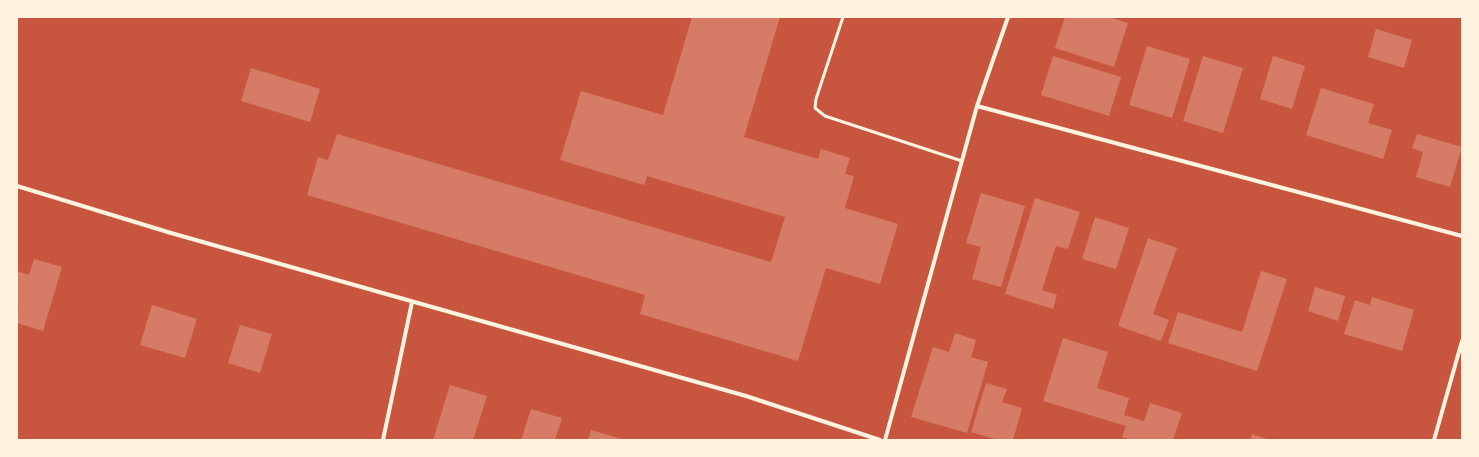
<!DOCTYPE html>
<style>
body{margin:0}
#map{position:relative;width:1479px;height:457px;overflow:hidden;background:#c8553d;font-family:"PT Sans",sans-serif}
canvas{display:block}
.frame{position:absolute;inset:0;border:18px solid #fff3e0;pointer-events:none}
</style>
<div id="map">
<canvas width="1479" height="457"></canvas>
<div class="frame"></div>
</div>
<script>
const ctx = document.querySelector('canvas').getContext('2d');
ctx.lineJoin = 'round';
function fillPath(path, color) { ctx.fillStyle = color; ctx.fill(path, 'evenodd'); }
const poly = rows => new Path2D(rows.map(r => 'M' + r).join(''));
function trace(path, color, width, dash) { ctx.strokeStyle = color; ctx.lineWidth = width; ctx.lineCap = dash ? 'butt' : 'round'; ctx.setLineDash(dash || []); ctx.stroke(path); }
const building = poly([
 [692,17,780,17,744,137,818,159,821,149,850,158,845,174,854,176,845,208,898,224,880,284,826,268,798,361,640,314,645,295,307,195,318,157,328,160,337,134,771,262,785,217,647,176,644,185,560,160,581,91,663,115],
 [1065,17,1109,17,1128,23,1114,67,1055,48],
 [1376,29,1412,40,1404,68,1368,57],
 [1147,46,1190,59,1172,118,1129,105],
 [1053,56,1121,77,1109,116,1041,95],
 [1203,56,1243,68,1223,133,1183,121],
 [1273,56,1305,66,1292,109,1260,99],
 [251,68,320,89,310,122,241,101],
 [1321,88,1374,104,1368,123,1392,130,1383,159,1306,135],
 [1417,134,1462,147,1450,187,1416,177,1423,152,1412,148],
 [981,193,1025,206,1001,287,972,279,981,247,966,243],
 [1035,198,1080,212,1068,249,1056,246,1042,290,1057,295,1053,309,1005,294],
 [1095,217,1129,228,1116,269,1082,259],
 [1148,238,1177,248,1153,314,1169,320,1161,341,1118,326],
 [34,259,62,267,43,331,17,323,17,314,19,306,17,305,17,271,29,275],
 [1261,271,1287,279,1257,371,1168,343,1178,312,1242,332],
 [1315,287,1345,296,1338,321,1308,311],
 [1372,297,1414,310,1402,351,1344,334,1355,300,1370,305],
 [152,305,197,319,185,358,140,345],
 [240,325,272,334,260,373,228,363],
 [955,333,976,340,971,357,988,362,967,433,911,417,933,347,949,352],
 [1063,338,1108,352,1097,388,1129,398,1124,415,1144,421,1150,403,1182,413,1173,440,1131,440,1122,437,1126,426,1043,401],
 [986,383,1007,389,1002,402,1022,408,1013,440,998,440,971,432],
 [450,385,487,396,473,440,433,440],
 [531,409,562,418,555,440,521,440],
 [591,430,625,440,588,440],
 [1252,434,1270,440,1250,440]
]);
const service = poly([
 [843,17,816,99,815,108,825,116,962,161]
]);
const minor = poly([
 [977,106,1462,236],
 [17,186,171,233,746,396,880,440],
 [383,440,412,302],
 [885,440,977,106,1008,17],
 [1434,440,1462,341]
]);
fillPath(building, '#d67c66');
trace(service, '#fff3e0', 3);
trace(minor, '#fff3e0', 4);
</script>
